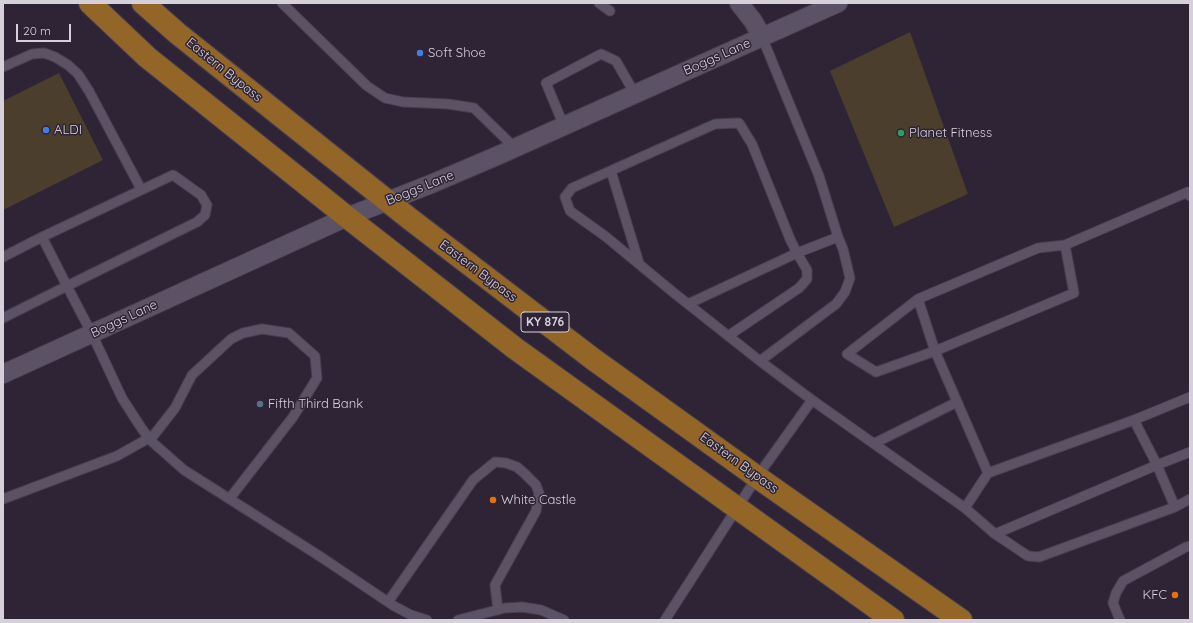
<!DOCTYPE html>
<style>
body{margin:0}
#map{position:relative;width:1193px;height:623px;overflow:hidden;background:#2e2436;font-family:Quicksand,sans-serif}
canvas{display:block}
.frame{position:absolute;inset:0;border:4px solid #d6d0db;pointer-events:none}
.scale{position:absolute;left:16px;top:24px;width:55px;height:18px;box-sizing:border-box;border:2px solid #d6d0db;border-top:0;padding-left:5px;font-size:12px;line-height:14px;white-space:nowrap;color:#d6d0db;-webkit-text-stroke:3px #2e2436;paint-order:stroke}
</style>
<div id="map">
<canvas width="1193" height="623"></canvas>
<div class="frame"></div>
<div class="scale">20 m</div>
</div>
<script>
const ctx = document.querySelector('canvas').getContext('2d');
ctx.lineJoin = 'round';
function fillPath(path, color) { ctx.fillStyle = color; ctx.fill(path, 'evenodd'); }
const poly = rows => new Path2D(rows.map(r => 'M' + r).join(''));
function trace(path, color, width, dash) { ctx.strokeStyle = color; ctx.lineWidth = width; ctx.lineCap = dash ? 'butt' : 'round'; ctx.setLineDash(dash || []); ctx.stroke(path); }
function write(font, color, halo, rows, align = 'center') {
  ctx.font = font + ' Quicksand,sans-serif'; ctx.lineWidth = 3; ctx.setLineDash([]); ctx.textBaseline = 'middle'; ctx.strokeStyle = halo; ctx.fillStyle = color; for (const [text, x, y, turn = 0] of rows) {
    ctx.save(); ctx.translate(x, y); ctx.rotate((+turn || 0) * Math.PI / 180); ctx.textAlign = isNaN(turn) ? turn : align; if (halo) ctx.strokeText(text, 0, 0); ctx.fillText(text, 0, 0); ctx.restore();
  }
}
const building = poly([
 [910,32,968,194,894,227,830,71],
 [59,73,103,160,3,210,3,101]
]);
const lane = poly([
 [282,3,367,86,385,98,403,102,448,104,474,108,515,148],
 [599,3,610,11],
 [762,37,819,176,838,237],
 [3,67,32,54,44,53,55,57,68,65,78,74,89,91,141,189],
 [564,126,546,83,601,54,616,61,635,94],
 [611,171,639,263],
 [3,257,42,237],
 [918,299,847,354,876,372,935,351,1074,293,1065,245],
 [688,304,797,253,790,239,752,144,739,123,715,124,572,188,565,197,570,211,605,236,674,293,760,361,812,400],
 [3,318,67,286,197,222,205,215,207,205,201,195,173,175,42,237,67,286,92,334,122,398,140,426,150,440,184,470,321,557,394,606,411,615,427,620],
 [728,336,799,288,807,279,807,270,797,253,838,237,843,249,850,278,845,292,836,304,760,361],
 [1134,420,1190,397],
 [150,440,175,408,192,375,231,339,243,333,262,329,289,333,315,356,317,378,293,417,230,498],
 [875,443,957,402],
 [988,473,1134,420,1157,465,1190,452],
 [3,499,117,456,149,438],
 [965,508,988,473,935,351,918,299,1038,248,1065,245,1188,192,1190,196],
 [995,534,1157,465,1175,507],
 [388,602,473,480,495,462,506,463,517,467,524,473,536,485,539,493,536,511,495,585,498,610],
 [458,620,505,608,522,607,541,610,564,620],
 [665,620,757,477,812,400,965,508,995,534,1028,556,1039,557,1175,507,1190,499],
 [1120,620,1113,603,1116,593,1123,581,1186,547,1190,546]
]);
const street = poly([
 [739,3,753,21,762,37],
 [3,374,347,217,431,184,499,155,838,3]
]);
const primary = poly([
 [90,3,147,57,347,217,516,349,893,620],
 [143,3,177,33,410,219,593,359,757,477,961,620]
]);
const markers = [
 [420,53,4,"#3f7fe0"],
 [46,130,4,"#3f7fe0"],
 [901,133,4,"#2e9e5b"],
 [260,404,4,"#5c6f8a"],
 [493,500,4,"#e8710a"],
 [1175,595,4,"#e8710a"]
];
const shields = [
 [545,322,48]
];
const shieldNames = [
 ["KY 876",545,322]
];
const poiNames = [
 ["Soft Shoe",428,53],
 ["ALDI",54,130],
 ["Planet Fitness",909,133],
 ["Fifth Third Bank",268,404],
 ["White Castle",501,500],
 ["KFC",1167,595,"right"]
];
const streetNames = [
 ["Boggs Lane",717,57,-24],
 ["Eastern Bypass",224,70,39],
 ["Boggs Lane",420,188,-22],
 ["Eastern Bypass",478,271,37],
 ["Boggs Lane",124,319,-25],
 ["Eastern Bypass",739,463,36]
];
fillPath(building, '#4b3e2c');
trace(lane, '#48404e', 11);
trace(street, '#48404e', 20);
trace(primary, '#48404e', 24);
trace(lane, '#5c5265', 9);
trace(street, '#5c5265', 18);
trace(primary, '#936628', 22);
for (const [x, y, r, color] of markers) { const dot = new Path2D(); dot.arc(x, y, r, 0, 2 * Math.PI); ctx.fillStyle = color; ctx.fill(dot); trace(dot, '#2e2436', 1.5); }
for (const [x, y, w] of shields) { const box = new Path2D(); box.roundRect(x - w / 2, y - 10, w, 20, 3); ctx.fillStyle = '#2e2436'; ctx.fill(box); trace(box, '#d6d0db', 1); }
write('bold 12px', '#d6d0db', null, shieldNames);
write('13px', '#d6d0db', '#2e2436', poiNames, 'left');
write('13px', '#d6d0db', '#2e2436', streetNames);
</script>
